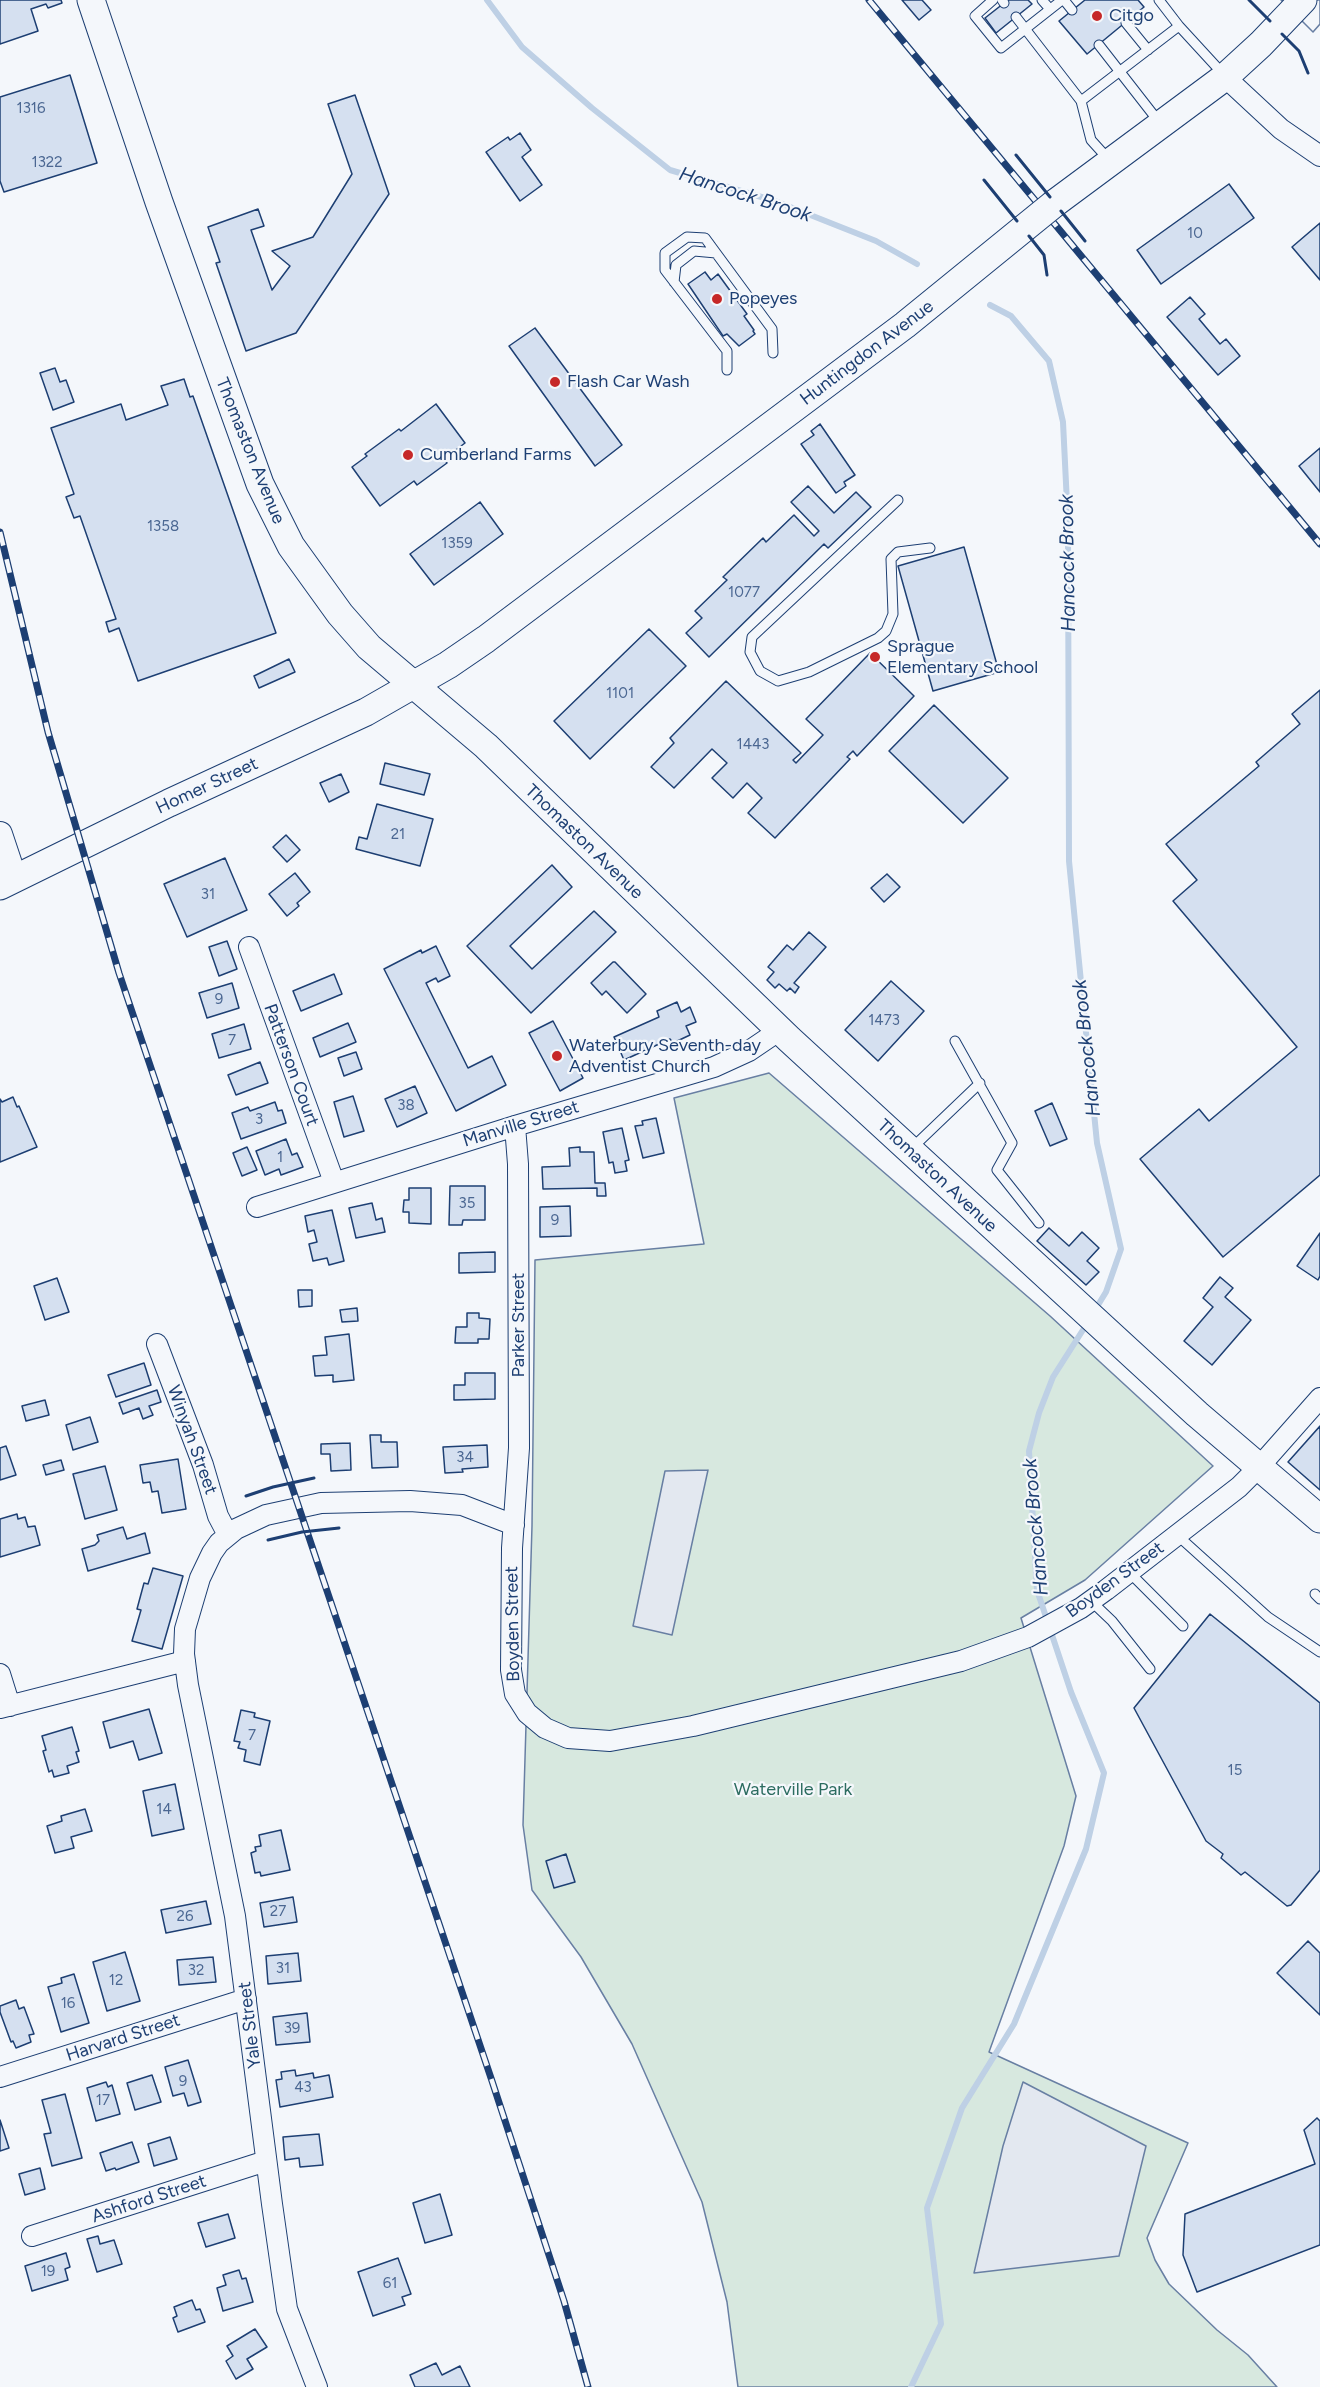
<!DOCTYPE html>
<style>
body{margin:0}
canvas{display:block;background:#f4f7fb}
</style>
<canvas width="1320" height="2387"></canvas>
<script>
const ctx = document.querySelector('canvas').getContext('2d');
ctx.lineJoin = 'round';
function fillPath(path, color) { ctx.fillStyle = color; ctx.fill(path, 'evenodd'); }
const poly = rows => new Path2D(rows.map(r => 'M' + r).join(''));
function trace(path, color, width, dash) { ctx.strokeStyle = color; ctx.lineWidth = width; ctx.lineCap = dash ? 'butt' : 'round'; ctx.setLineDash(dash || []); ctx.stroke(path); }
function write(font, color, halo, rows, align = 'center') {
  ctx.font = font + ' Figtree,sans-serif'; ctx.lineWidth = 4.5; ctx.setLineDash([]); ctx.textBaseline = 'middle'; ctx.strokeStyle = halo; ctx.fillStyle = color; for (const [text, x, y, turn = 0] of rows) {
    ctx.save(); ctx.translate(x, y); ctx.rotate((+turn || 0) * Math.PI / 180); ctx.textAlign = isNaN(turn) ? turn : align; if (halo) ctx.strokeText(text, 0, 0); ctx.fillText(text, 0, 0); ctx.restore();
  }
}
const green = poly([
 [769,1073,1050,1316,1213,1466,1085,1580,1021,1618,1076,1796,1064,1846,989,2052,1188,2143,1147,2238,1155,2260,1169,2284,1217,2330,1248,2355,1277,2387,738,2387,727,2302,702,2202,632,2044,581,1957,532,1890,523,1825,532,1526,535,1260,704,1244,674,1098,769,1073]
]);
const parking = poly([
 [708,1470,672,1635,633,1626,665,1471,708,1470],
 [1023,2082,1146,2146,1119,2256,974,2273,1003,2146,1023,2082]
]);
const pier = poly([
 [1281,0,1320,0,1320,24,1313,32,1281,0]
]);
const stream = poly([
 [487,0,522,47,592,108,670,170,775,201,876,241,917,264],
 [990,305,1011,316,1049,361,1063,422,1068,524,1069,861,1097,1143,1121,1249,1106,1292,1095,1310],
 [911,2387,941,2324,927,2208,962,2108,1014,2024,1086,1849,1104,1773,1071,1692,1037,1590,1029,1451,1039,1413,1053,1377,1088,1322]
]);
const building = poly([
 [0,0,61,0,62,3,48,8,46,4,31,9,38,31,0,44,0,0],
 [902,0,922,0,931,10,919,20,902,0],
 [1008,0,1028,0,1032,4,996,33,985,18,1008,0],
 [1085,0,1138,0,1144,7,1087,54,1059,21,1085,0],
 [70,75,97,163,4,192,0,181,0,97,70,75],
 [355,95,389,194,296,333,246,351,216,263,220,262,208,227,258,209,264,226,251,230,272,290,290,266,272,251,313,237,352,174,328,104,355,95],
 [520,133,531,150,522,157,542,185,520,201,486,152,508,137,510,140,520,133],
 [1229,184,1254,218,1161,284,1137,250,1229,184],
 [1320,223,1320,280,1292,247,1320,223],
 [705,272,711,280,718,274,747,314,744,316,754,330,753,331,755,334,739,346,727,334,723,336,688,284,705,272],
 [1190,297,1205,314,1199,319,1220,344,1226,339,1240,356,1218,375,1167,317,1190,297],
 [535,328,622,445,595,466,509,346,535,328],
 [55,368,60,382,66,380,74,402,53,410,40,373,55,368],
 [184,379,190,397,193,396,276,633,138,681,119,628,109,632,106,622,116,619,80,516,74,518,66,497,74,494,51,428,121,404,126,420,168,405,161,386,184,379],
 [436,404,465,443,444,459,447,463,417,485,414,481,380,506,352,467,367,456,365,454,399,429,401,431,436,404],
 [820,424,855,475,844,482,846,486,836,493,801,444,814,435,811,431,820,424],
 [1320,448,1320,492,1299,466,1320,448],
 [808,486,834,513,856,492,871,507,828,548,824,544,709,657,686,633,702,618,695,611,727,580,723,577,763,538,766,542,794,515,814,536,819,531,791,502,808,486],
 [480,502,503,534,434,585,410,554,480,502],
 [964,547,999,672,933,691,898,566,964,547],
 [649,629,686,666,590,759,554,721,649,629],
 [870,653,914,696,857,756,853,751,847,757,850,759,775,838,748,813,762,798,747,783,733,798,712,778,727,763,712,749,674,788,651,767,674,743,670,738,726,681,801,753,793,760,796,763,823,735,806,719,870,653],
 [289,659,295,672,259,688,254,676,289,659],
 [1320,690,1320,1175,1223,1257,1140,1159,1199,1109,1209,1121,1297,1047,1173,901,1197,880,1166,844,1259,766,1256,762,1300,724,1292,714,1320,690],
 [934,705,1008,778,963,823,889,751,934,705],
 [385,763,430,774,424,795,380,784,385,763],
 [341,774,349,792,329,802,320,783,341,774],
 [377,804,433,819,420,866,356,849,359,837,367,839,377,804],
 [286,835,300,850,287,862,273,847,286,835],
 [225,858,247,910,187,937,164,884,225,858],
 [552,865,572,887,510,946,532,969,594,911,616,932,531,1013,467,946,552,865],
 [295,873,310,892,297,903,299,906,287,916,269,894,295,873],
 [887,874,900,887,884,902,871,888,887,874],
 [809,932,826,947,794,983,799,987,795,993,790,988,787,991,779,984,775,988,767,980,774,972,768,967,787,945,793,950,809,932],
 [227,941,237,969,219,976,209,947,227,941],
 [436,946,450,976,438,982,436,978,426,983,468,1068,492,1056,506,1085,456,1111,384,969,421,950,422,953,436,946],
 [613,962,615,962,646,994,627,1013,606,991,602,995,591,983,613,962],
 [334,974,342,994,301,1011,293,991,334,974],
 [891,981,924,1011,878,1061,845,1030,891,981],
 [232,983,239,1008,207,1018,199,993,232,983],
 [677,1002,681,1012,690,1007,696,1022,686,1026,690,1035,673,1043,670,1039,624,1060,614,1037,659,1017,657,1011,677,1002],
 [553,1021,583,1078,560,1091,529,1033,553,1021],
 [348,1023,356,1042,320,1057,313,1038,348,1023],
 [244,1024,251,1049,219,1058,212,1034,244,1024],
 [356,1052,362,1069,344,1076,338,1058,356,1052],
 [260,1062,268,1083,236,1095,228,1075,260,1062],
 [415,1086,427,1113,397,1127,385,1099,415,1086],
 [353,1096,364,1131,344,1137,334,1102,353,1096],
 [13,1097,17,1107,19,1106,37,1147,0,1162,0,1099,2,1102,13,1097],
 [275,1102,278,1111,282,1110,286,1123,241,1139,232,1113,248,1107,250,1111,275,1102],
 [1052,1103,1067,1139,1050,1146,1035,1111,1052,1103],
 [656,1118,664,1153,643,1158,635,1126,643,1125,642,1121,656,1118],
 [622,1128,629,1160,625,1161,627,1171,615,1173,613,1162,609,1163,603,1132,622,1128],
 [286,1139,292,1155,297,1153,303,1167,281,1175,279,1169,265,1175,256,1151,286,1139],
 [247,1147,257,1170,242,1176,233,1153,247,1147],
 [580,1147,580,1152,594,1152,595,1183,605,1183,606,1196,597,1196,597,1188,543,1189,542,1167,570,1166,569,1148,580,1147],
 [450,1186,485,1186,485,1220,463,1220,462,1225,449,1225,450,1186],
 [409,1188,431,1188,431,1224,409,1223,409,1212,403,1212,404,1200,409,1200,409,1188],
 [372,1203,376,1220,382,1218,385,1232,356,1238,349,1208,372,1203],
 [570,1206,571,1236,540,1237,540,1207,570,1206],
 [332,1210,344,1261,329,1265,327,1258,313,1261,309,1244,317,1242,314,1230,308,1232,305,1216,332,1210],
 [1049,1228,1069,1246,1082,1232,1099,1248,1087,1261,1099,1272,1086,1285,1037,1241,1049,1228],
 [1320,1233,1320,1276,1318,1280,1297,1266,1320,1233],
 [495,1252,495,1272,459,1273,459,1253,495,1252],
 [1220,1277,1233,1288,1225,1297,1251,1320,1212,1365,1184,1341,1213,1307,1203,1298,1220,1277],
 [57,1278,69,1312,45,1320,34,1286,57,1278],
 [298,1290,312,1290,312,1306,299,1307,298,1290],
 [357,1308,358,1321,342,1322,340,1310,357,1308],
 [467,1313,479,1313,479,1318,490,1319,489,1339,478,1339,478,1343,455,1343,456,1327,467,1327,467,1313],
 [349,1334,354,1380,333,1382,333,1375,315,1376,313,1356,327,1355,325,1337,349,1334],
 [144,1363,151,1385,116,1397,108,1375,144,1363],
 [465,1373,495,1373,495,1399,454,1400,454,1385,465,1385,465,1373],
 [157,1390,161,1402,149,1406,153,1415,143,1419,139,1408,123,1414,119,1403,157,1390],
 [45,1400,49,1415,26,1421,22,1406,45,1400],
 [90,1417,98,1442,73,1450,66,1425,90,1417],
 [1320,1426,1320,1490,1288,1462,1320,1426],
 [370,1435,381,1435,381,1442,397,1442,398,1467,372,1468,370,1435],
 [350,1443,351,1470,331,1471,330,1454,321,1454,321,1444,350,1443],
 [487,1445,488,1467,462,1469,463,1472,445,1473,443,1447,487,1445],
 [6,1446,16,1475,0,1480,0,1448,6,1446],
 [178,1459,186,1509,162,1513,158,1491,152,1492,150,1482,143,1483,140,1465,178,1459],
 [61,1460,64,1470,46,1475,43,1465,61,1460],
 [105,1466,117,1510,85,1519,73,1474,105,1466],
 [17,1514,18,1519,25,1517,28,1527,35,1526,40,1545,0,1557,0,1519,17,1514],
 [123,1527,127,1539,145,1533,150,1553,88,1571,82,1549,95,1545,99,1541,97,1535,123,1527],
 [153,1568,183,1576,162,1649,132,1641,141,1610,137,1609,144,1583,148,1584,153,1568],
 [1210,1614,1320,1703,1320,1870,1291,1905,1287,1906,1245,1872,1241,1875,1221,1858,1223,1854,1206,1841,1134,1708,1210,1614],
 [149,1709,162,1753,139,1760,133,1741,110,1748,103,1722,149,1709],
 [241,1710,255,1713,254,1717,270,1721,260,1765,244,1761,246,1750,238,1748,240,1742,234,1741,241,1710],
 [72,1727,79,1751,76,1752,79,1762,67,1766,69,1773,54,1777,52,1770,49,1772,43,1751,46,1750,42,1736,72,1727],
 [175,1784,184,1829,152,1836,143,1791,175,1784],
 [85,1809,92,1831,71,1837,74,1848,55,1853,47,1826,62,1821,61,1816,85,1809],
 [281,1830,290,1870,261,1876,260,1872,255,1873,251,1853,256,1851,255,1847,261,1846,259,1835,281,1830],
 [566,1854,575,1882,554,1888,546,1861,566,1854],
 [293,1897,297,1922,264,1927,260,1903,293,1897],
 [206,1901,211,1924,166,1933,161,1910,206,1901],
 [1308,1941,1320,1953,1320,2015,1277,1973,1308,1941],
 [125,1952,140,2001,107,2011,93,1962,125,1952],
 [298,1953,301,1981,268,1984,266,1956,298,1953],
 [213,1957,216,1982,179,1985,177,1960,213,1957],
 [74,1974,89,2023,61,2032,48,1987,62,1983,61,1978,74,1974],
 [16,2000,19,2009,24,2007,34,2034,29,2035,31,2042,16,2048,13,2041,11,2042,0,2012,0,2006,16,2000],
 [307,2013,310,2042,276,2045,273,2017,307,2013],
 [188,2060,201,2102,188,2106,184,2093,173,2096,165,2067,188,2060],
 [295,2070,296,2076,313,2073,314,2078,329,2075,333,2097,280,2107,276,2080,282,2079,281,2072,295,2070],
 [152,2075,161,2102,135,2110,127,2083,152,2075],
 [106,2082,108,2087,112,2085,120,2114,96,2121,87,2088,106,2082],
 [65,2094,82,2158,52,2166,44,2134,51,2133,42,2100,65,2094],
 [1317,2118,1320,2121,1320,2245,1197,2292,1183,2255,1185,2214,1315,2164,1304,2130,1317,2118],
 [0,2120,9,2148,0,2151,0,2120],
 [319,2134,323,2165,300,2167,299,2158,285,2160,283,2137,319,2134],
 [170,2137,177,2159,154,2166,148,2144,170,2137],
 [132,2142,139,2162,116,2170,115,2168,106,2171,100,2153,132,2142],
 [40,2168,45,2189,25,2195,19,2174,40,2168],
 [440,2194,452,2235,425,2243,413,2203,440,2194],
 [228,2214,235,2238,206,2247,198,2223,228,2214],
 [98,2236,100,2244,114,2240,122,2264,97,2272,87,2239,98,2236],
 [66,2253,70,2267,65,2269,68,2280,32,2291,25,2266,66,2253],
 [398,2258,411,2294,402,2297,405,2305,373,2316,358,2272,398,2258],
 [239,2270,242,2279,246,2278,253,2302,223,2311,217,2288,226,2285,223,2275,239,2270],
 [192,2300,196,2310,200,2309,205,2322,178,2332,173,2318,177,2316,174,2307,192,2300],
 [255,2329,267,2347,247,2359,253,2369,236,2379,226,2361,233,2356,227,2346,255,2329],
 [436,2363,442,2375,460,2366,470,2387,415,2387,410,2375,436,2363]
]);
const service = poly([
 [993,0,975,16,1001,48,1062,0],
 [1002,0,1004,3],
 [1042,0,1050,9],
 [1064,0,1072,10],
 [1159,0,1179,26],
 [1016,17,1081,101],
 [1126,23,1148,50],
 [1099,45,1159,122],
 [1110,161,1091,140,1081,101,1179,26,1224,75],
 [674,282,676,265,694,251,716,253],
 [727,370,727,351,665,270,665,253,687,237,705,238,716,253,772,329,773,353],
 [898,500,752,637,750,652,760,671,778,681,809,672,878,638,886,631,893,614,891,559,898,552,930,548],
 [955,1041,1012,1143,997,1170,1039,1223],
 [912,1148,980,1083],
 [1176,1534,1268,1617,1320,1652],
 [1129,1572,1183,1626],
 [1315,1594,1320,1599],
 [1091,1601,1112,1621,1150,1669]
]);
const minor = poly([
 [1225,77,1281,129,1320,156],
 [249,947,334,1182],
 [515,1126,518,1164,519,1448,512,1548,511,1670,515,1694,527,1713,545,1728,568,1738,610,1741,693,1726,961,1661,1028,1637,1081,1608,1106,1590,1239,1487,1259,1467,1320,1398],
 [257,1207,515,1126,714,1067,749,1051,780,1030],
 [157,1344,203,1465,218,1516,228,1535],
 [0,1674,10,1706],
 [0,1708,185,1661],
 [0,2077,246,1999],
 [32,2236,266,2161],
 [317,2387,287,2309,272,2204,235,1916,188,1685,184,1654,185,1629,200,1578,212,1553,219,1543,236,1529,266,1515,321,1503,410,1501,462,1505,514,1525]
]);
const tertiary = poly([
 [0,834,15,879]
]);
const secondary = poly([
 [91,0,159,202,260,484,291,546,340,614,369,647,486,746,789,1039,1197,1414,1320,1519],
 [1055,203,1225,77,1261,44,1303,0],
 [0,886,169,803,366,712,448,665,486,639,905,325,1023,229]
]);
const rail = poly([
 [869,0,1320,544],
 [0,532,48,732,119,973,492,2081,564,2301,588,2387]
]);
const secondaryBridge = poly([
 [1023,229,1055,203]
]);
const wall = poly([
 [1249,0,1270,21],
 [1282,34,1299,51,1308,73],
 [1016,155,1050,197],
 [984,180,1017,221],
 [1061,211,1085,241],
 [1029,236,1044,255,1047,275],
 [246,1496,273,1487,314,1478],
 [268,1540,302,1532,339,1528]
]);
const markers = [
 [1097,16,6,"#c62828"],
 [717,299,6,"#c62828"],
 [555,382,6,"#c62828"],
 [408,455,6,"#c62828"],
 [875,657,6,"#c62828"],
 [557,1056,6,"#c62828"]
];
const numberNames = [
 ["1316",31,109],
 ["1322",47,163],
 ["10",1195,234],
 ["1358",163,527],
 ["1359",457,544],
 ["1077",744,593],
 ["1101",620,694],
 ["1443",753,745],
 ["21",398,835],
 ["31",208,895],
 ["9",219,1000],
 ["1473",884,1021],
 ["7",232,1041],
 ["38",406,1106],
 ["3",259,1120],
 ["1",280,1158],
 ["35",467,1204],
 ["9",555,1221],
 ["34",465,1458],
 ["7",252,1736],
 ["15",1235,1771],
 ["14",164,1810],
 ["27",278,1912],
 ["26",185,1917],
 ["31",283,1969],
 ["32",196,1971],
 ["12",116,1981],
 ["16",68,2004],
 ["39",292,2029],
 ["9",183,2082],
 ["43",303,2088],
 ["17",103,2101],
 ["19",48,2272],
 ["61",390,2284]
];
const poiNames = [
 ["Citgo",1109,16],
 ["Popeyes",729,299],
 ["Flash Car Wash",567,382],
 ["Cumberland Farms",420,455],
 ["Sprague",887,647],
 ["Elementary School",887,668],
 ["Waterbury Seventh-day",569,1046],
 ["Adventist Church",569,1067]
];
const streetNames = [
 ["Huntingdon Avenue",867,353,-37],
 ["Thomaston Avenue",250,451,68],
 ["Homer Street",207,786,-25],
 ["Thomaston Avenue",584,842,44],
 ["Patterson Court",291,1065,70],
 ["Manville Street",521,1124,-17],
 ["Thomaston Avenue",937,1176,43],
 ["Parker Street",519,1325,-90],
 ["Winyah Street",192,1440,70],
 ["Boyden Street",1115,1580,-36],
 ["Boyden Street",513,1624,-91],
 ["Yale Street",250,2025,-97],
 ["Harvard Street",123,2038,-18],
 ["Ashford Street",149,2199,-18]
];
const parkNames = [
 ["Waterville Park",793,1790]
];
const waterNames = [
 ["Hancock Brook",745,195,18],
 ["Hancock Brook",1068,563,-91],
 ["Hancock Brook",1087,1048,-96],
 ["Hancock Brook",1036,1527,-95]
];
fillPath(green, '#d7e8df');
trace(green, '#687fa3', 1.5);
fillPath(parking, '#e3e8f0');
trace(parking, '#687fa3', 1.5);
fillPath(pier, '#f4f7fb');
trace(pier, '#687fa3', 1.5);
trace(stream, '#bed0e5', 6);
fillPath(building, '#d5e0f0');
trace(building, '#1d3f73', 1.5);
trace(service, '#1d3f73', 11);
trace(minor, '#1d3f73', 22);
trace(tertiary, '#1d3f73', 26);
trace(secondary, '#1d3f73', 29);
trace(service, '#f4f7fb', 9);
trace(minor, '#f4f7fb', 20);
trace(tertiary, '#f4f7fb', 24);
trace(secondary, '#f4f7fb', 27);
trace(rail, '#1d3f73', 7);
trace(rail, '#f4f7fb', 4.5, [14]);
trace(secondaryBridge, '#1d3f73', 29, []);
trace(secondaryBridge, '#f4f7fb', 27);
trace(wall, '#1d3f73', 3);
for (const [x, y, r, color] of markers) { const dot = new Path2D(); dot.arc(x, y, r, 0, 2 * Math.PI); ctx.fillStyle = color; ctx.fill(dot); trace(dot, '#f4f7fb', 2); }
write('15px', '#4b6792', null, numberNames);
write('18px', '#1d3f73', '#f4f7fb', poiNames, 'left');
write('18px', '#1d3f73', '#f4f7fb', streetNames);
write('18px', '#2c6c60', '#f4f7fb', parkNames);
write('italic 20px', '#1d3f73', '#f4f7fb', waterNames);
</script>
